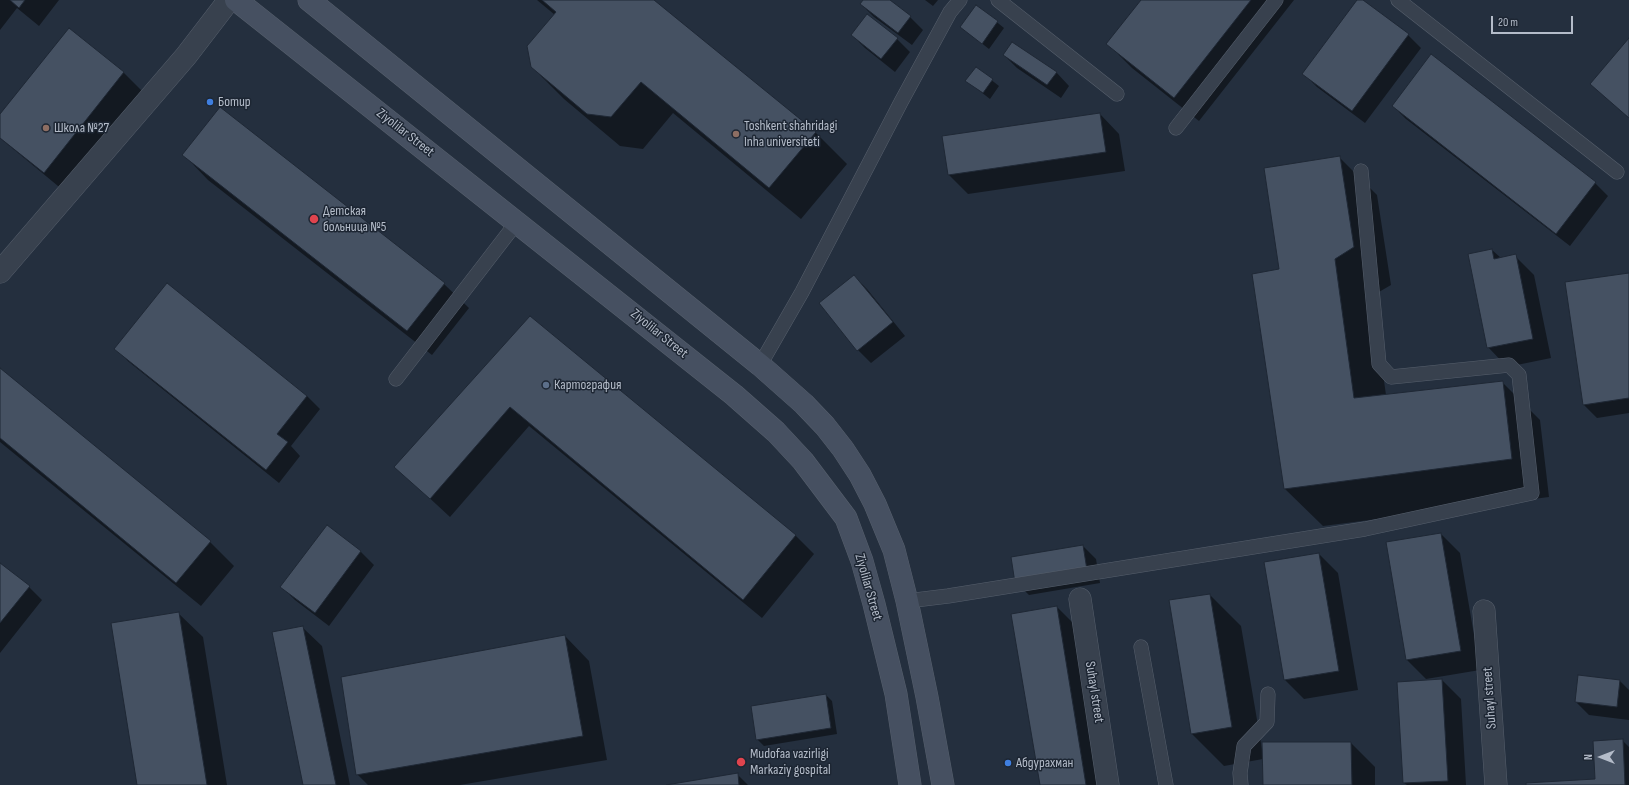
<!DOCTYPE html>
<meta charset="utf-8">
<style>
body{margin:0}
#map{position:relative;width:1629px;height:785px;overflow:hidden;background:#242f3e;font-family:"Sofia Sans Condensed",sans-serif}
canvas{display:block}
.north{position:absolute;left:1581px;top:737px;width:40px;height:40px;-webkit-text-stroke:3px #1d2633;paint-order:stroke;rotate:270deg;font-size:11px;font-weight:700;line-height:16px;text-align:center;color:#b4bcc9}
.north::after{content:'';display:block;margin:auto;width:14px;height:18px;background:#b4bcc9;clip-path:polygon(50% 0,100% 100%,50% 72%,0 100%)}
.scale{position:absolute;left:1491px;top:16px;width:82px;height:18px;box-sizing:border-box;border:2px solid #b4bcc9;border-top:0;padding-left:5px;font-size:12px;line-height:14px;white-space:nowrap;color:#b4bcc9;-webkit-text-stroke:3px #1d2633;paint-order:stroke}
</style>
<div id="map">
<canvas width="1629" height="785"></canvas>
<div class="north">N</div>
<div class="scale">20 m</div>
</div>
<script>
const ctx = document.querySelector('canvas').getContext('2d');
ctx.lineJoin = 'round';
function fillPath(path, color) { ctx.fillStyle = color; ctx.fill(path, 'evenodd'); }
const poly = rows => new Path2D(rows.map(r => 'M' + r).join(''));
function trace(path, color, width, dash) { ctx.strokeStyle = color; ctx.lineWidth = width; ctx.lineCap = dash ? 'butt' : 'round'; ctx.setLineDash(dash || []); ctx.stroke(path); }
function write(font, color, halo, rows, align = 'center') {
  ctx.font = font + ' "Sofia Sans Condensed",sans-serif'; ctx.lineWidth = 3; ctx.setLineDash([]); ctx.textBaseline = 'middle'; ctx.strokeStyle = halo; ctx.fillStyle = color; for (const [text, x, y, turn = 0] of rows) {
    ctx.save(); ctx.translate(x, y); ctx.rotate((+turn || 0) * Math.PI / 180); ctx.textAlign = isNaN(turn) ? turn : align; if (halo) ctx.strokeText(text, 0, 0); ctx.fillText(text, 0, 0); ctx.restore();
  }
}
const shadow = poly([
 [0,0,59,0,39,26,17,8,0,30],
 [537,0,652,0,816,133,847,164,801,219,673,113,643,149,620,146,564,99,532,67,555,15],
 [864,0,888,0,910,17,923,30,912,45,874,17,861,4],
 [925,0,938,0,933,6],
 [1142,0,1294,0,1199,121,1132,68,1108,44],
 [1359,0,1362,0,1408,35,1421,48,1365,123,1317,87,1304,74],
 [977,6,1004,28,989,49,961,27],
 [69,29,124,73,143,92,64,191,0,138,0,115],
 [852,35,897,39,910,52,895,72,865,48],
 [1629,40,1629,118,1592,84],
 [1004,55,1056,72,1069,86,1061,98,1017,68],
 [1432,56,1595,183,1608,196,1570,246,1406,119,1393,106],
 [976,68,999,86,990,99,967,81],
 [1100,114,1119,134,1125,171,968,194,949,175],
 [184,155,444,284,469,308,432,355,208,180],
 [1339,157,1377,195,1391,285,1372,296,1386,395,1502,382,1540,420,1549,497,1323,526,1285,489,1280,269],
 [1492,250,1501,258,1515,256,1534,275,1551,358,1507,367,1488,347],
 [1629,274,1629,413,1597,418,1584,405],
 [854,276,867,289,905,336,871,363,858,350,820,304],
 [530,317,795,535,814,554,762,618,529,426,450,517,396,467],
 [116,349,307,396,320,409,291,446,300,456,279,483,129,362],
 [0,369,210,542,234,566,201,606,0,442],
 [327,527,361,552,374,565,329,626,295,600,282,587],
 [1441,534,1460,553,1480,670,1426,679,1407,660,1387,543],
 [1083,546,1096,559,1100,583,1029,595,1016,582],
 [1319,554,1338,573,1358,690,1304,699,1285,680],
 [0,564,29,587,42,600,0,653],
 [1210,595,1241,626,1262,749,1351,743,1375,767,1375,785,1264,785,1263,759,1224,766,1192,734],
 [1057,607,1076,626,1102,785,1041,785],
 [178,613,203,637,227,785,138,785],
 [302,627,322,646,350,785,304,785],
 [565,636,589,661,607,760,460,785,368,785,357,774],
 [1579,676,1620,681,1629,690,1629,720,1589,715,1576,702],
 [1442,680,1461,699,1466,785,1407,785,1404,783],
 [826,695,832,701,837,734,764,746,757,739],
 [1622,740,1629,747,1629,785,1527,785,1596,780],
 [737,774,748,785,672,785]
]);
const building = poly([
 [10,0,25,0,19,8,10,0],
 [542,0,654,0,816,132,769,188,641,82,611,117,587,114,531,67,527,46,556,12,542,0],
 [863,0,890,0,911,16,898,33,860,4,863,0],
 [1141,0,1251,0,1174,98,1106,44,1141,0],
 [1357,0,1363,0,1409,34,1352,111,1302,74,1357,0],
 [976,5,998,21,982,44,960,27,976,5],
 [867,14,898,38,881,59,851,35,867,14],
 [69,28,124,72,44,173,0,138,0,114,69,28],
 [1629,38,1629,118,1590,84,1629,38],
 [1012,42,1057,72,1047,85,1003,55,1012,42],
 [1431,54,1596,182,1556,234,1392,106,1431,54],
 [976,67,993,79,983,93,965,81,976,67],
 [220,107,445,283,407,331,182,155,220,107],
 [1100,113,1106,152,948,175,942,136,1100,113],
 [1340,156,1354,247,1335,259,1354,398,1503,381,1512,459,1284,489,1252,274,1279,269,1264,168,1340,156],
 [1492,249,1494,259,1516,254,1533,339,1487,348,1468,254,1492,249],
 [1629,273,1629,398,1583,405,1565,282,1629,273],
 [854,275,893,322,857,351,819,303,854,275],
 [167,283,307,396,277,434,288,442,266,470,114,349,167,283],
 [530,316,796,535,743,600,510,407,430,499,394,467,530,316],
 [0,368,211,541,176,583,0,438,0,368],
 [327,525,361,551,315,613,280,587,327,525],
 [1441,533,1461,651,1406,660,1386,542,1441,533],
 [1083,545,1087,570,1015,583,1011,557,1083,545],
 [1319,553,1339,671,1284,680,1264,562,1319,553],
 [0,563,30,586,0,623,0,563],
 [1210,594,1232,727,1191,734,1169,600,1210,594],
 [1057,606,1086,785,1040,785,1011,614,1057,606],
 [179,612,207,785,137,785,111,623,179,612],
 [303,626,336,785,303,785,272,632,303,626],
 [565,635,583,736,356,775,341,677,565,635],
 [1578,675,1620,680,1617,707,1575,702,1578,675],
 [1442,679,1448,781,1403,783,1397,682,1442,679],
 [826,694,831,728,756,740,751,706,826,694],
 [1623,739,1625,785,1526,785,1526,783,1595,779,1593,741,1623,739],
 [1262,742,1351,742,1352,785,1263,785,1262,742],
 [738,773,739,785,666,785,738,773]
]);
const lane = poly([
 [998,0,1117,94],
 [1398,0,1617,172],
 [1176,128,1276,0],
 [760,365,802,292,901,102,950,12,960,0],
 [396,379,517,222],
 [907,601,948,596,1365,529,1532,493,1519,375,1509,365,1391,377,1379,364,1361,171],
 [1141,647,1166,785],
 [1241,785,1240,773,1244,746,1267,722,1268,694]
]);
const street = poly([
 [0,272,186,56,229,0],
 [1080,599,1108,785],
 [1484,611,1496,785]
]);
const secondary = poly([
 [236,0,734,395,776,432,803,461,846,518,862,561,874,604,896,694,910,785],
 [309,0,760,365,804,404,825,426,843,449,860,475,875,504,894,550,907,601,927,697,943,785]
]);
const markers = [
 [210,102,4,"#3f7fe0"],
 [46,128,4,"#8d6e63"],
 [736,134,4,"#8d6e63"],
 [314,219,5,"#e0444e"],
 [546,385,4,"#5c6f8a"],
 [741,762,5,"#e0444e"],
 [1008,763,4,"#3f7fe0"]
];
const poiNames = [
 ["Ботир",218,102],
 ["Toshkent shahridagi",744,126],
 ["Inha universiteti",744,142],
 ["Школа №27",54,128],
 ["Детская",323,211],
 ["больница №5",323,227],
 ["Картография",554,385],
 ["Mudofaa vazirligi",750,754],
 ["Markaziy gospital",750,770],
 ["Абдурахман",1016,763]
];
const streetNames = [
 ["Ziyolilar Street",405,133,38],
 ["Ziyolilar Street",659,334,39],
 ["Ziyolilar Street",868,587,74],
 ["Suhayl street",1094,692,81],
 ["Suhayl street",1490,698,-94]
];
fillPath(shadow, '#0007');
fillPath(building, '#455162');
trace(building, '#1f2835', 1);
trace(lane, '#565f6c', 15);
trace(street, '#565f6c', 23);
trace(secondary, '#565f6c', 23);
trace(lane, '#38414e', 14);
trace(street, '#38414e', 22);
trace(secondary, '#465061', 22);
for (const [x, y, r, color] of markers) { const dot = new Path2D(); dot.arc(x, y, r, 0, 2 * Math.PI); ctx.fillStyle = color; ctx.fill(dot); trace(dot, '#1d2633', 1.5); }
write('14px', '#b4bcc9', '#1d2633', poiNames, 'left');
write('14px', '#b4bcc9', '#1d2633', streetNames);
</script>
